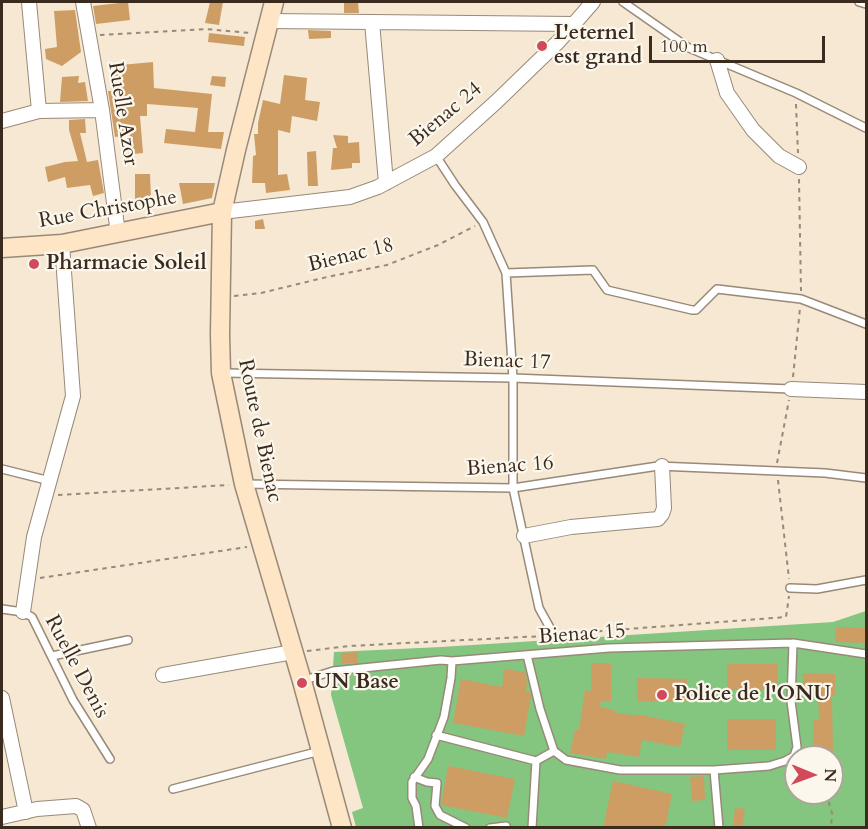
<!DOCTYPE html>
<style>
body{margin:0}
#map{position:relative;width:868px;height:829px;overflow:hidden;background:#f6e8d2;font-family:Cardo,serif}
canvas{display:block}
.frame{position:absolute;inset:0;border:3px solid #3b2a1e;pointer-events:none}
.north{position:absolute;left:784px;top:745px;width:60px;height:60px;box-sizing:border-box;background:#fbf7ec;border:2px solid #aea59a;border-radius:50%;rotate:91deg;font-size:16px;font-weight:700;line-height:24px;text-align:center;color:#3b2a1e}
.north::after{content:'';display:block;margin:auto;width:21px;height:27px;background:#d1495b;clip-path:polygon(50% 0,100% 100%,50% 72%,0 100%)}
.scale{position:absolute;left:649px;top:36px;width:176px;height:27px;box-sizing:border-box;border:3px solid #3b2a1e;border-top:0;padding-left:8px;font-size:18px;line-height:21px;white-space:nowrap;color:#3b2a1e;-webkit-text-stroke:4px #fbf7ec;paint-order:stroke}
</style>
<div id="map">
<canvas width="868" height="829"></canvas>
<div class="frame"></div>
<div class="north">N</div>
<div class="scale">100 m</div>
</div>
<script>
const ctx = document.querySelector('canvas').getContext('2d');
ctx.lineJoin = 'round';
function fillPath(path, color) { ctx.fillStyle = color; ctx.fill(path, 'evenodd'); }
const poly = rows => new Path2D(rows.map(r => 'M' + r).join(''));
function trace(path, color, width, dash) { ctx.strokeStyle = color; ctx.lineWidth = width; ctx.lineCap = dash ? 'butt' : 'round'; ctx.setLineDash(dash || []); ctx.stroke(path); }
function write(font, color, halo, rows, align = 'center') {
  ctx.font = font + ' Cardo,serif'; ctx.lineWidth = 4.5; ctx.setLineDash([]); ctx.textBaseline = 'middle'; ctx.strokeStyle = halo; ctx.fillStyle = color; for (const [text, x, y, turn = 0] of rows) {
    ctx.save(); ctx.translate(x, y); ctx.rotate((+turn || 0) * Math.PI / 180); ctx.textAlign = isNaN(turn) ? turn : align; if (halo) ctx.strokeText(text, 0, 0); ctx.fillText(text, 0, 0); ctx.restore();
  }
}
const green = poly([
 [866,611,866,827,356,827,352,812,363,808,331,695,334,652,441,647,833,622],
 [796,757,832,757,832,793,796,793]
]);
const building = poly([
 [128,2,130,20,96,24,93,6],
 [210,2,223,2,219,25,205,23],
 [344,2,358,2,359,13,344,13],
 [75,10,81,52,62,66,46,59,45,49,57,47,54,11],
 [308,30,331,31,331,38,309,39],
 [209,33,245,37,244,46,208,42],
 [153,62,154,88,212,94,208,132,224,132,221,149,164,143,166,129,195,132,198,108,147,104,147,116,140,116,143,153,133,154,130,135,115,137,108,91,112,91,110,66],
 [284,75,307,78,305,100,320,102,317,121,292,116,290,133,278,130,278,175,287,174,290,190,266,193,265,183,252,183,253,156,256,155,254,134,258,134,258,123,263,100,280,104],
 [79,76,78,83,85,82,88,101,60,102,62,77],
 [212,76,226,77,225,87,210,85],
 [85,119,86,133,80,133,87,162,98,160,104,193,93,196,90,185,67,188,65,177,48,182,45,167,65,162,78,161,69,130,69,120],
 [333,135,348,136,348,143,359,142,360,163,352,163,352,168,331,170,333,148,337,148],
 [316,151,318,186,308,186,307,152],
 [135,174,150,174,151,199,135,200],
 [179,183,215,183,212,198,183,204],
 [263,219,265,229,255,229,255,221],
 [836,627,867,628,867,643,835,642],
 [358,652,358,663,341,663,341,653],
 [591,663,611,663,611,701,601,701,600,707,615,710,614,712,637,716,637,714,685,724,680,747,642,740,639,757,607,752,606,759,570,753,575,730,579,730,585,690,591,691],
 [727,664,778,664,778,690,727,690],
 [504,669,525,672,527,680,526,691,530,692,531,696,524,736,453,723,461,679,502,687],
 [803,673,835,674,835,695,832,695,833,753,813,753,813,720,819,720,818,695,803,695],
 [637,678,687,679,687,702,637,701],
 [727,719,776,719,776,750,727,750],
 [448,766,515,779,507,818,441,805],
 [704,776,705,800,692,801,690,777],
 [613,781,672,794,665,828,603,828],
 [735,808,745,809,742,828,733,827]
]);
const path = poly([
 [100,35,206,29,250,33],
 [796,104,798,153],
 [799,179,801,291],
 [234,296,261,293,327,277,387,265,438,245,475,226],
 [793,377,800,308],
 [777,463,789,400],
 [778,480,789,579],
 [58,495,229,485],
 [40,578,247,547],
 [562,634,786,617,789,596],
 [307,651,349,646,544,636],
 [826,793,832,813,831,828]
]);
const lane = poly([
 [623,2,689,48,796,93,866,128],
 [859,2,866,4],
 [436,156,455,185,483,222,506,273,513,378,513,488,539,608,554,635],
 [506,273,593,270,607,290,692,310,696,310,717,289,801,299,866,324],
 [224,373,513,378,791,389],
 [2,469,50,481],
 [244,484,513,488,658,466,825,473,866,478],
 [790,588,817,589,866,580],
 [2,609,23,612,32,617,73,700,110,759],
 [527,655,540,709,554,751,536,761,532,828],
 [52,656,128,640],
 [302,681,333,671,441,660,452,661,609,648,793,643,866,654],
 [436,735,536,761],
 [554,751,566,760,620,770,714,770,769,766,785,761,794,756,797,747,791,701,793,643],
 [714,770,719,828],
 [414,777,427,782,437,783,435,806,440,815,466,828],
 [173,789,320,751],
 [419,828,416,806,412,798,412,782,428,759,444,717,451,678,452,661],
 [490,828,506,826]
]);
const street = poly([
 [29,2,39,111],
 [83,2,102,110,118,234],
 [269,21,574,24],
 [372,22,386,183],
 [717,60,727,93,753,130,779,156,799,167],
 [2,121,39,111,102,110],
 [222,212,350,197,378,187,436,156,496,102,559,41,593,2],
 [791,389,866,392],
 [524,536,571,527,658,519,662,514,664,508,662,466],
 [23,612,34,537,73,396,62,244],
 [163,675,293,652],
 [2,698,26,812],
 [2,817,37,809,76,806,83,810,89,828]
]);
const secondary = poly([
 [274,2,236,150,222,212,220,335,221,373,244,484,302,681,342,828],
 [2,248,62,244,222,212]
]);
const markers = [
 [542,46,6,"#d1495b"],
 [34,264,6,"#d1495b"],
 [302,683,6,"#d1495b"],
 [662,695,6,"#d1495b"]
];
const poiNames = [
 ["L'eternel",554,34],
 ["est grand",554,58],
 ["Pharmacie Soleil",46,264],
 ["UN Base",314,683],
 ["Police de l'ONU",674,695]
];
const streetNames = [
 ["Ruelle Azor",122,114,81],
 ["Bienac 24",446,115,-40],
 ["Rue Christophe",108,210,-10],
 ["Bienac 18",351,256,-14],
 ["Bienac 17",507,362,2],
 ["Route de Bienac",259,431,78],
 ["Bienac 16",510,467,-4],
 ["Bienac 15",582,635,-4],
 ["Ruelle Denis",76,667,62]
];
fillPath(green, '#84c67f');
fillPath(building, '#cd9d64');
trace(lane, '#988978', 10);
trace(street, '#988978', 16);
trace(secondary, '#988978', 21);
trace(path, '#988978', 2, [4.5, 4.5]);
trace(lane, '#fff', 7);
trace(street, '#fff', 14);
trace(secondary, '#fee5c5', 18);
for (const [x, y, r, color] of markers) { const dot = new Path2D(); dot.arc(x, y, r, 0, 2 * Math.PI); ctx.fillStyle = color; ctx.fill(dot); trace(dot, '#fbf7ec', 2); }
write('bold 21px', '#3b2a1e', '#fbf7ec', poiNames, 'left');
write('21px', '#3b2a1e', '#fbf7ec', streetNames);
</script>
